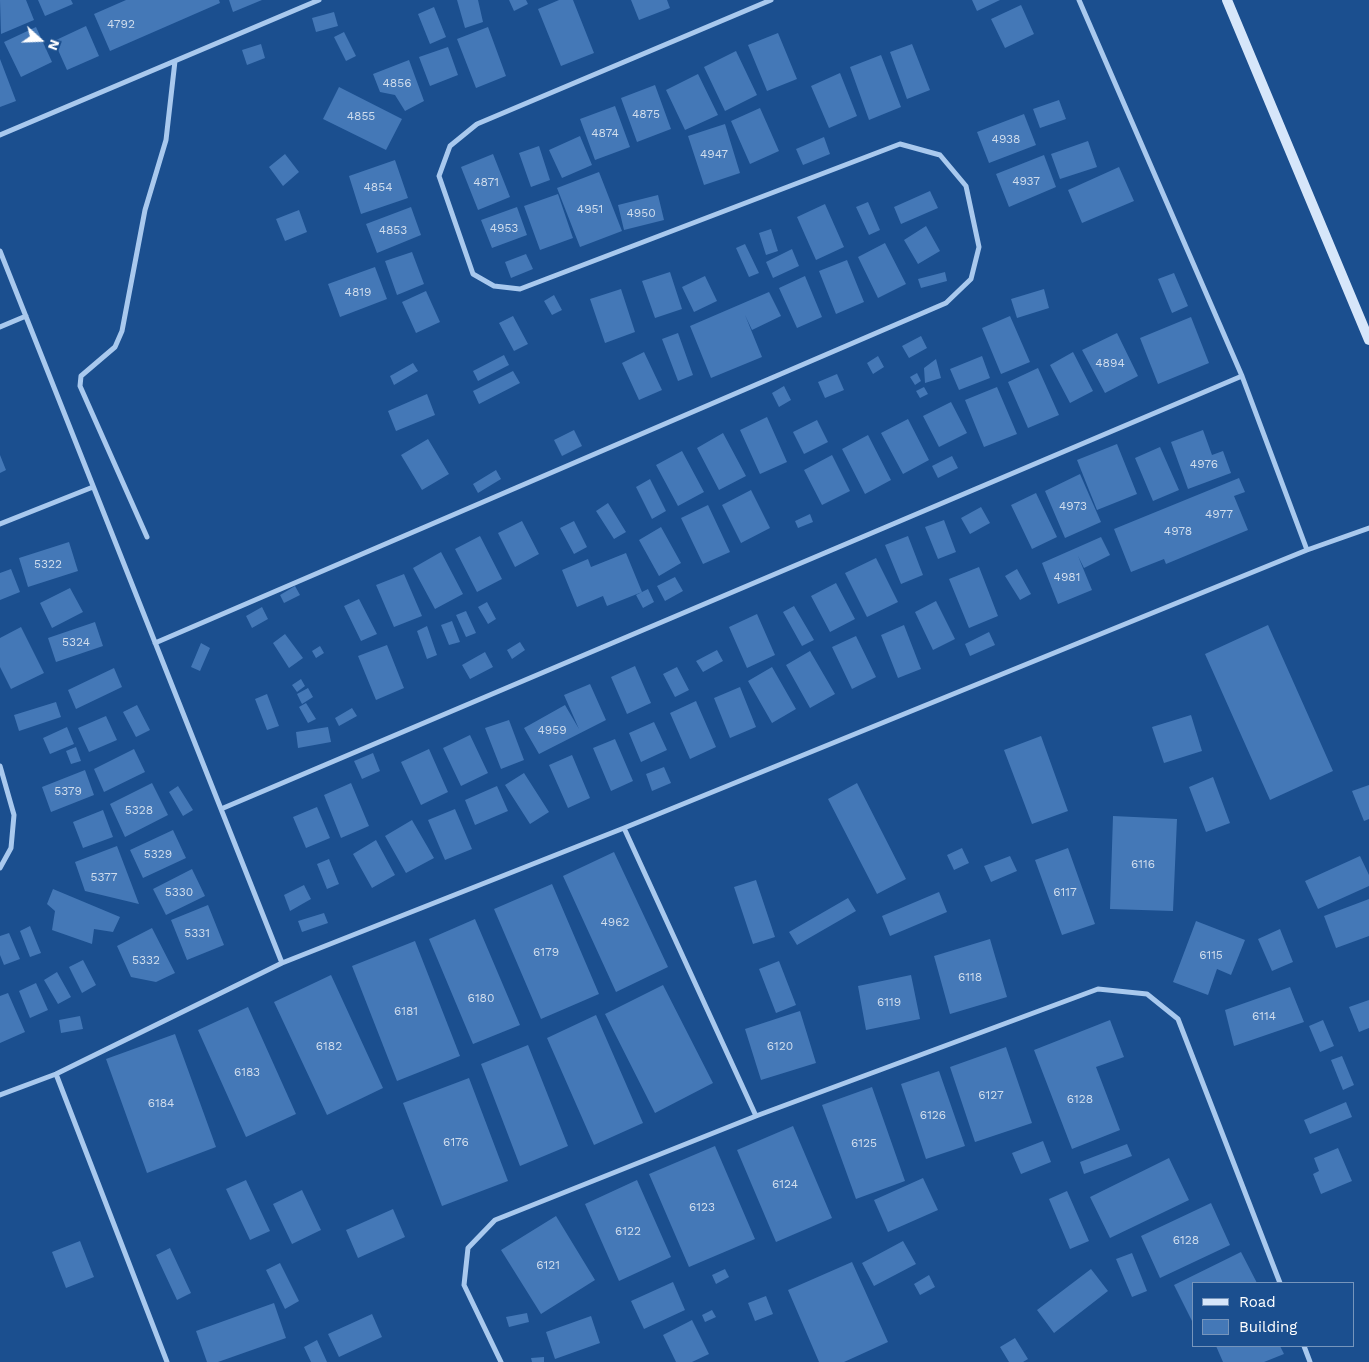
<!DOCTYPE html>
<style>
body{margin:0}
#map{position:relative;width:1369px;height:1362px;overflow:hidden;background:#1b4f8f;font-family:"Work Sans",sans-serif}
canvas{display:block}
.legend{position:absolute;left:1192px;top:1282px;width:162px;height:65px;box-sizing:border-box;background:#1b4f8f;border:1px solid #7695bc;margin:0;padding:6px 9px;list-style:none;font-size:15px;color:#fff}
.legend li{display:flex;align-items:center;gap:10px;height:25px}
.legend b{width:25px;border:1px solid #7695bc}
.north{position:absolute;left:15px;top:15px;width:50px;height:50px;-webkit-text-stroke:4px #1b4f8f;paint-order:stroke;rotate:110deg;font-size:14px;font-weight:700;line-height:20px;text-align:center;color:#fff}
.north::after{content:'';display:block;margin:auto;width:18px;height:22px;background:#fff;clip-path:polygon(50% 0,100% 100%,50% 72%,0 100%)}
</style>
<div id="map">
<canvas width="1369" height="1362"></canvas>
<ul class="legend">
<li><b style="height:6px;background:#d6e6fa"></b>Road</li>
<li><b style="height:14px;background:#4478b7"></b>Building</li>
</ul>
<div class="north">N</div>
</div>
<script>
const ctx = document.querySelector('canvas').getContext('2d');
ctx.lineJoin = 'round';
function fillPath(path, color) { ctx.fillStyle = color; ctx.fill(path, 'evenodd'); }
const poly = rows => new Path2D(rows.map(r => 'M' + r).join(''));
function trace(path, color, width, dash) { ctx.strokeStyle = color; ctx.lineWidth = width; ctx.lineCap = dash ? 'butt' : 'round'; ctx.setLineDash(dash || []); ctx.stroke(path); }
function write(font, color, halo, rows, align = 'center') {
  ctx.font = font + ' "Work Sans",sans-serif'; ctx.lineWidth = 4.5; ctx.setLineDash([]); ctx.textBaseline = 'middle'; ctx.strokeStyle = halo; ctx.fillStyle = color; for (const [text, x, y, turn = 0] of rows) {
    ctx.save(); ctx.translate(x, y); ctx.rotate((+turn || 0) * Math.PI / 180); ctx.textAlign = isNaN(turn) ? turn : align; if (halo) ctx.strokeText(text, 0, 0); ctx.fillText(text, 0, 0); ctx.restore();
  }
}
const building = poly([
 [0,0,26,0,34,20,1,34],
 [38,0,71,0,73,4,45,16],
 [126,0,219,0,220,3,110,51,94,14],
 [229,0,262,0,233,12],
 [457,0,478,0,483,22,465,28],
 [509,0,526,0,528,4,514,11],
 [559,0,573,0,594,53,561,66,538,9],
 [631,0,667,0,670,8,639,20],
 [972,0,1000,0,977,11],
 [1021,5,1034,34,1005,48,991,19],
 [434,7,446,37,430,44,418,14],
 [334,12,338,26,316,32,312,18],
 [86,26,99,56,67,70,54,41],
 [36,27,52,62,21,77,4,42],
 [488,27,506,76,476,88,457,39],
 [344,32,356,56,346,61,334,37],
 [778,33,797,79,767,91,748,45],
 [261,44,265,58,247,65,242,50],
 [912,44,930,90,907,99,890,52],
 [448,47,458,75,430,86,419,57],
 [736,51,757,95,725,111,704,67],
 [881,55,901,107,869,120,850,67],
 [0,59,16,101,0,107],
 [409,60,424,101,405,111,395,95,380,92,373,74],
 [840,73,857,116,829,128,811,86],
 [698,74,718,115,685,130,666,90],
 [655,85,671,129,637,142,621,98],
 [339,87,402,119,386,150,323,119],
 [1059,100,1066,119,1040,128,1033,109],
 [615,106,630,147,595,160,580,119],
 [760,108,779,151,750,164,731,121],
 [1024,114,1036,145,989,163,977,132],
 [725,124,740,173,704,185,688,136],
 [580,136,592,165,562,178,549,150],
 [824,137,830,154,803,165,796,149],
 [1088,141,1097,167,1060,179,1051,154],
 [539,146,550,180,531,187,519,153],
 [285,154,299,172,283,186,269,167],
 [493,154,510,197,478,210,461,167],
 [1044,155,1056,187,1009,207,996,174],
 [395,160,408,198,361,214,349,176],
 [1119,167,1134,201,1082,223,1068,190],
 [599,172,622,231,580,247,557,188],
 [930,191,938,208,901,224,894,207],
 [558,194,573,238,540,250,524,206],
 [658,195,664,220,624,230,618,205],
 [868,202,880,230,869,235,856,207],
 [825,204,844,247,816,260,797,217],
 [411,207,421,235,377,253,366,224],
 [517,207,527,235,492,248,481,220],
 [299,210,307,232,285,241,276,219],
 [926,226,940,251,918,264,904,240],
 [771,229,778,251,766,255,759,233],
 [885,243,906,284,878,298,858,257],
 [745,244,759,273,749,277,736,248],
 [792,249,799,266,773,278,766,262],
 [412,252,424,284,397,295,385,261],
 [526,254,533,269,511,278,505,262],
 [847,260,864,302,836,314,819,271],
 [375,267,387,299,340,317,328,284],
 [670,272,682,309,655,318,642,281],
 [945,272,947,281,921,288,918,279],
 [1174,273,1188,306,1172,313,1158,279],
 [705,276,717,301,694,312,682,287],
 [805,276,822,317,797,328,779,288],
 [621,289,635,332,605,343,590,299],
 [1044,289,1049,308,1017,318,1011,299],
 [426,291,440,322,416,333,402,302],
 [769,292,781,316,752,330,745,315,762,357,711,378,690,326],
 [554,295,562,310,552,315,544,301],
 [513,316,528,344,514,351,499,323],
 [1010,316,1030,362,1001,374,982,328],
 [1191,317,1209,363,1158,384,1140,338],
 [678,333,693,375,678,381,662,339],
 [1117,333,1138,376,1105,393,1082,350],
 [921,336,927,348,909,358,902,346],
 [644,352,662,390,639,400,622,363],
 [1073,352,1093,391,1070,403,1050,365],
 [504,355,509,365,478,381,473,371],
 [878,356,884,367,873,374,867,363],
 [982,356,990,378,959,390,950,369],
 [936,359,941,378,925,383,924,368],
 [413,363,418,371,394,385,390,376],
 [1038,368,1059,415,1028,428,1008,382],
 [513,371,520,383,479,404,473,391],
 [917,373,921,381,915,385,910,377],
 [837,374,844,390,825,398,818,382],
 [784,386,791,400,779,407,772,393],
 [924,387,928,394,920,398,916,391],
 [997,387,1017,434,984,447,965,400],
 [427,394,435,415,396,431,388,411],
 [951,402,967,433,939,447,923,416],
 [767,417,787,462,760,474,740,430],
 [908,419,929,460,903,474,881,433],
 [817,420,828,442,804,454,793,432],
 [574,430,582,446,562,456,554,440],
 [1203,430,1212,455,1223,451,1231,473,1188,489,1171,442],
 [723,433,746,476,719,490,697,448],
 [868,435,891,480,865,494,842,449],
 [428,439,449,474,422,490,401,455],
 [1117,444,1137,494,1097,510,1077,460],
 [1160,447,1179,490,1153,501,1135,458],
 [682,451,704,492,678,506,656,465],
 [0,455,6,470,0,473],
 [832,455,850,491,822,505,804,470],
 [952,456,958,468,938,478,932,466],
 [496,470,501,479,478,493,473,484],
 [1080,474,1101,522,1065,538,1045,491],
 [1239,478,1245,492,1234,496,1248,530,1166,564,1164,559,1131,572,1114,529],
 [650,479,666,511,652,519,636,487],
 [751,490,770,528,741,543,722,505],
 [1036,493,1057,537,1032,549,1011,505],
 [608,503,626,532,614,539,596,511],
 [708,505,730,552,703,564,681,518],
 [981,507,990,523,970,534,961,518],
 [810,514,813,522,798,528,795,521],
 [944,520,956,552,938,559,925,527],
 [522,521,539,554,515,567,498,533],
 [574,521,587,547,574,554,560,528],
 [661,527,681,563,659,576,639,540],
 [480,536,502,579,477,592,455,549],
 [908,536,923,575,901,584,885,545],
 [1101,537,1110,555,1084,568,1078,556,1092,590,1058,604,1042,563],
 [69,542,78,571,28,587,19,558],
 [441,552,463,594,435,609,413,568],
 [626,553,642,592,607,606,603,596,577,607,562,570,588,559,591,567],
 [876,558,898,602,867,617,845,573],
 [979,567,998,616,969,628,949,579],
 [11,569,20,592,0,600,0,573],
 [1017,569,1031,594,1020,600,1005,576],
 [404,574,422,616,394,627,376,585],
 [675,577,683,591,665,601,657,586],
 [836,583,855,619,830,632,811,596],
 [295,586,300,595,284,603,280,595],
 [70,588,83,612,52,628,40,603],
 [648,589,654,602,643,608,636,595],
 [359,599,377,634,361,641,344,606],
 [936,601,955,639,933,650,915,612],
 [487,602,496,619,488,624,478,607],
 [794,606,814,640,802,646,783,612],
 [262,607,268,619,252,628,246,616],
 [466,611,476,633,466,637,456,615],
 [757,614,775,655,747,668,729,627],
 [452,621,460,642,449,645,441,625],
 [95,622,103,646,56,662,48,638],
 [904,625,921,669,898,678,881,635],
 [1268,625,1333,771,1270,800,1205,654],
 [427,626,437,655,427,659,417,631],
 [21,627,44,673,11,689,0,667,0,638],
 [989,632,995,645,970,656,965,644],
 [285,634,303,658,289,668,273,643],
 [856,636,876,677,852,689,832,647],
 [520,642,525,650,512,659,507,650],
 [201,643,210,648,200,671,191,667],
 [387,645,404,688,376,700,358,656],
 [320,646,324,653,316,658,312,651],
 [717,650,723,661,703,672,696,661],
 [810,651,835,694,810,708,786,665],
 [485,652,493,667,470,679,462,665],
 [635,666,651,703,627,714,611,677],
 [677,667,689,690,675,697,663,674],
 [772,667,796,709,772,723,748,681],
 [114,668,122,687,76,709,68,690],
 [301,679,305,686,297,692,292,685],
 [590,684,606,720,539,754,524,728,565,705,579,729,564,695],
 [740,687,756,727,730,738,714,698],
 [308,688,313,697,302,704,297,694],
 [267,694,279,726,267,730,255,699],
 [696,701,716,747,690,759,670,713],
 [56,702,61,717,19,731,14,715],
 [306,703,316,719,308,723,299,707],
 [137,705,150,730,136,737,123,712],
 [352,708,357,716,339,726,335,718],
 [1191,715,1202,751,1164,763,1152,727],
 [106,716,117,740,89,752,78,728],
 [509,720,524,760,501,769,485,728],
 [654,722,667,750,641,762,629,733],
 [67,727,74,744,50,754,43,738],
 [328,727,331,742,298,748,296,732],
 [470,735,488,773,461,786,443,748],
 [1041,736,1068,811,1032,824,1004,750],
 [615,739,633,781,611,791,593,748],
 [76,747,81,761,71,764,66,751],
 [134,749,145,772,104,792,94,769],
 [429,749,448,792,421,805,401,762],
 [373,753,380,771,362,779,354,761],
 [572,755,590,798,568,808,549,765],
 [664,767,671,783,652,791,646,774],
 [85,770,94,795,51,812,42,787],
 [524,773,549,812,530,824,505,785],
 [1213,777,1230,823,1206,832,1189,787],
 [152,783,168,815,125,837,110,804],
 [351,783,369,826,341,838,324,795],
 [857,783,906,879,877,894,828,799],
 [1369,785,1369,819,1364,821,1352,791],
 [178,786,193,810,183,816,169,792],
 [497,786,508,811,475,825,465,800],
 [317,807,330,838,306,848,293,817],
 [455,809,472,849,445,860,428,820],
 [103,810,113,837,83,848,73,822],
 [1113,816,1177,819,1173,911,1110,909],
 [412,820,434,858,406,873,385,836],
 [173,830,186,858,143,878,130,850],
 [376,840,395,875,372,888,353,854],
 [117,846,139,904,85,891,75,862],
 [962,848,969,863,954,870,947,855],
 [1068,848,1095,924,1062,935,1035,860],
 [614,852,668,967,616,992,563,876],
 [1010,856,1017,871,991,882,984,866],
 [1360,856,1369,875,1369,886,1318,909,1305,881],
 [329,859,339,884,327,889,317,864],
 [192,869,205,896,166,915,153,889],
 [756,880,775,937,753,944,734,887],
 [552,884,599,994,541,1019,494,909],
 [304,885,311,899,290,911,284,895],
 [53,889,120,917,113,932,94,929,92,944,52,930,55,911,47,904],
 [939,892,947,912,890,936,882,916],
 [848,898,856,911,797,945,789,932],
 [1369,899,1369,936,1336,948,1324,916],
 [208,905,224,945,187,960,171,920],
 [324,913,328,923,302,932,298,921],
 [475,919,520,1025,473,1044,429,939],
 [1196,921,1245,940,1231,975,1217,969,1208,995,1173,982],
 [30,926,41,953,30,957,20,931],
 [152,928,175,973,156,982,131,977,117,946],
 [1280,929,1293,962,1272,971,1258,939],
 [9,933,20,959,4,965,0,955,0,936],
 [990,939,1007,997,950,1014,934,956],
 [415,941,460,1056,397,1081,352,966],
 [83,960,96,985,82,993,69,967],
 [779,961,796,1005,776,1013,759,969],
 [57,972,71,997,58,1004,44,980],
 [331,975,383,1088,327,1115,274,1002],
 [911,975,920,1019,866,1030,858,986],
 [36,983,48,1010,30,1018,19,991],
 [663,985,713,1083,655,1113,605,1014],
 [1290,987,1304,1022,1234,1046,1225,1010],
 [8,993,25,1032,0,1043,0,996],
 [1369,1000,1369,1028,1359,1032,1349,1007],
 [248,1007,296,1114,246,1137,198,1030],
 [800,1011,816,1063,761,1080,745,1029],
 [596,1015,643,1123,594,1145,547,1038],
 [80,1016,83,1029,61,1033,59,1020],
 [1110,1020,1124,1057,1096,1067,1120,1130,1072,1149,1034,1050],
 [1323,1020,1334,1046,1320,1052,1309,1026],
 [175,1034,216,1147,147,1173,106,1059],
 [528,1045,568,1146,520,1166,481,1064],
 [1006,1047,1032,1123,975,1142,950,1067],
 [1342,1056,1354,1085,1343,1090,1331,1060],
 [939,1071,965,1146,926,1159,901,1084],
 [469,1078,508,1181,442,1206,403,1103],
 [872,1087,905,1181,856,1199,822,1105],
 [1346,1102,1352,1117,1310,1134,1304,1120],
 [793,1126,832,1218,776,1242,737,1150],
 [1043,1141,1051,1162,1021,1174,1012,1153],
 [1127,1144,1132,1156,1084,1174,1080,1162],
 [715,1146,755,1239,689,1267,649,1174],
 [1338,1148,1352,1181,1321,1194,1313,1174,1319,1171,1314,1158],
 [1169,1158,1189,1200,1110,1238,1090,1197],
 [923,1178,938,1210,888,1232,874,1200],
 [246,1180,270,1231,250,1240,226,1189],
 [637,1180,671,1257,619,1281,585,1204],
 [302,1190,321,1230,292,1244,273,1204],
 [1067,1191,1089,1241,1070,1249,1049,1199],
 [1211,1203,1230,1245,1160,1278,1141,1236],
 [393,1209,405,1237,358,1258,346,1230],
 [556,1216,595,1280,541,1314,501,1250],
 [80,1241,94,1277,66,1288,52,1252],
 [903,1241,916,1264,874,1286,862,1263],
 [170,1248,191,1293,177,1300,156,1255],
 [1241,1252,1257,1283,1193,1283,1193,1323,1174,1285],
 [1132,1253,1147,1291,1132,1297,1116,1259],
 [852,1262,888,1342,844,1362,819,1362,788,1290],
 [280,1263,299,1301,285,1309,266,1270],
 [725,1269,729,1277,716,1284,712,1275],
 [1091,1269,1108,1291,1054,1333,1037,1310],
 [929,1275,935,1287,920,1295,914,1284],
 [673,1282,685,1310,644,1329,631,1301],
 [766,1296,773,1314,755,1321,748,1303],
 [274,1303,286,1338,218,1362,207,1362,196,1331],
 [712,1310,716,1317,705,1322,702,1315],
 [527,1313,529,1322,509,1327,506,1317],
 [372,1314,382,1337,339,1357,328,1334],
 [591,1316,600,1343,555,1359,546,1332],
 [692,1320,709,1354,692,1362,676,1362,663,1335],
 [1015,1338,1028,1359,1023,1362,1009,1362,1000,1347],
 [317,1340,327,1362,311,1362,304,1347],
 [1216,1346,1280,1346,1284,1354,1264,1362,1223,1362],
 [544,1357,544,1362,532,1362,531,1358]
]);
const street = poly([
 [1079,0,1242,376,1307,550],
 [0,135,319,0],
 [0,251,282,963],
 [0,327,26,316],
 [0,524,93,487],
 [147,537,80,386,81,376,115,347,122,331,145,210,166,140,175,61],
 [155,643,946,303,971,279,979,247,966,186,940,155,900,144,520,289,494,286,473,274,439,176,450,146,477,124,771,0],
 [0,766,14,815,11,848,0,868],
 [221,809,1242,376],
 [624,828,756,1116,1098,989,1147,994,1178,1019,1280,1283],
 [56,1074,167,1362],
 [0,1095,56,1074,282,963,624,828,1307,550,1369,528],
 [1304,1346,1310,1362],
 [501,1362,464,1285,468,1248,495,1220,756,1116]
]);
const secondary = poly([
 [1227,0,1369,340]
]);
const numberNames = [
 ["4792",121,24],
 ["4856",397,83],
 ["4875",646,114],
 ["4855",361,116],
 ["4874",605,133],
 ["4938",1006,139],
 ["4947",714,154],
 ["4937",1026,181],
 ["4871",486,182],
 ["4854",378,187],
 ["4951",590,209],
 ["4950",641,213],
 ["4953",504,228],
 ["4853",393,230],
 ["4819",358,292],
 ["4894",1110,363],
 ["4976",1204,464],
 ["4973",1073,506],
 ["4977",1219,514],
 ["4978",1178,531],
 ["5322",48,564],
 ["4981",1067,577],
 ["5324",76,642],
 ["4959",552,730],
 ["5379",68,791],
 ["5328",139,810],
 ["5329",158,854],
 ["6116",1143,864],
 ["5377",104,877],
 ["5330",179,892],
 ["6117",1065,892],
 ["4962",615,922],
 ["5331",197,933],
 ["6179",546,952],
 ["6115",1211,955],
 ["5332",146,960],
 ["6118",970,977],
 ["6180",481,998],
 ["6119",889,1002],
 ["6181",406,1011],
 ["6114",1264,1016],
 ["6182",329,1046],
 ["6120",780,1046],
 ["6183",247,1072],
 ["6127",991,1095],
 ["6128",1080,1099],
 ["6184",161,1103],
 ["6126",933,1115],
 ["6176",456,1142],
 ["6125",864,1143],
 ["6124",785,1184],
 ["6123",702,1207],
 ["6122",628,1231],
 ["6128",1186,1240],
 ["6121",548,1265]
];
fillPath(building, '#4478b7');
trace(street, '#a9c9ee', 5);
trace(secondary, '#d6e6fa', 10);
write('12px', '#d0dded', null, numberNames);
</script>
